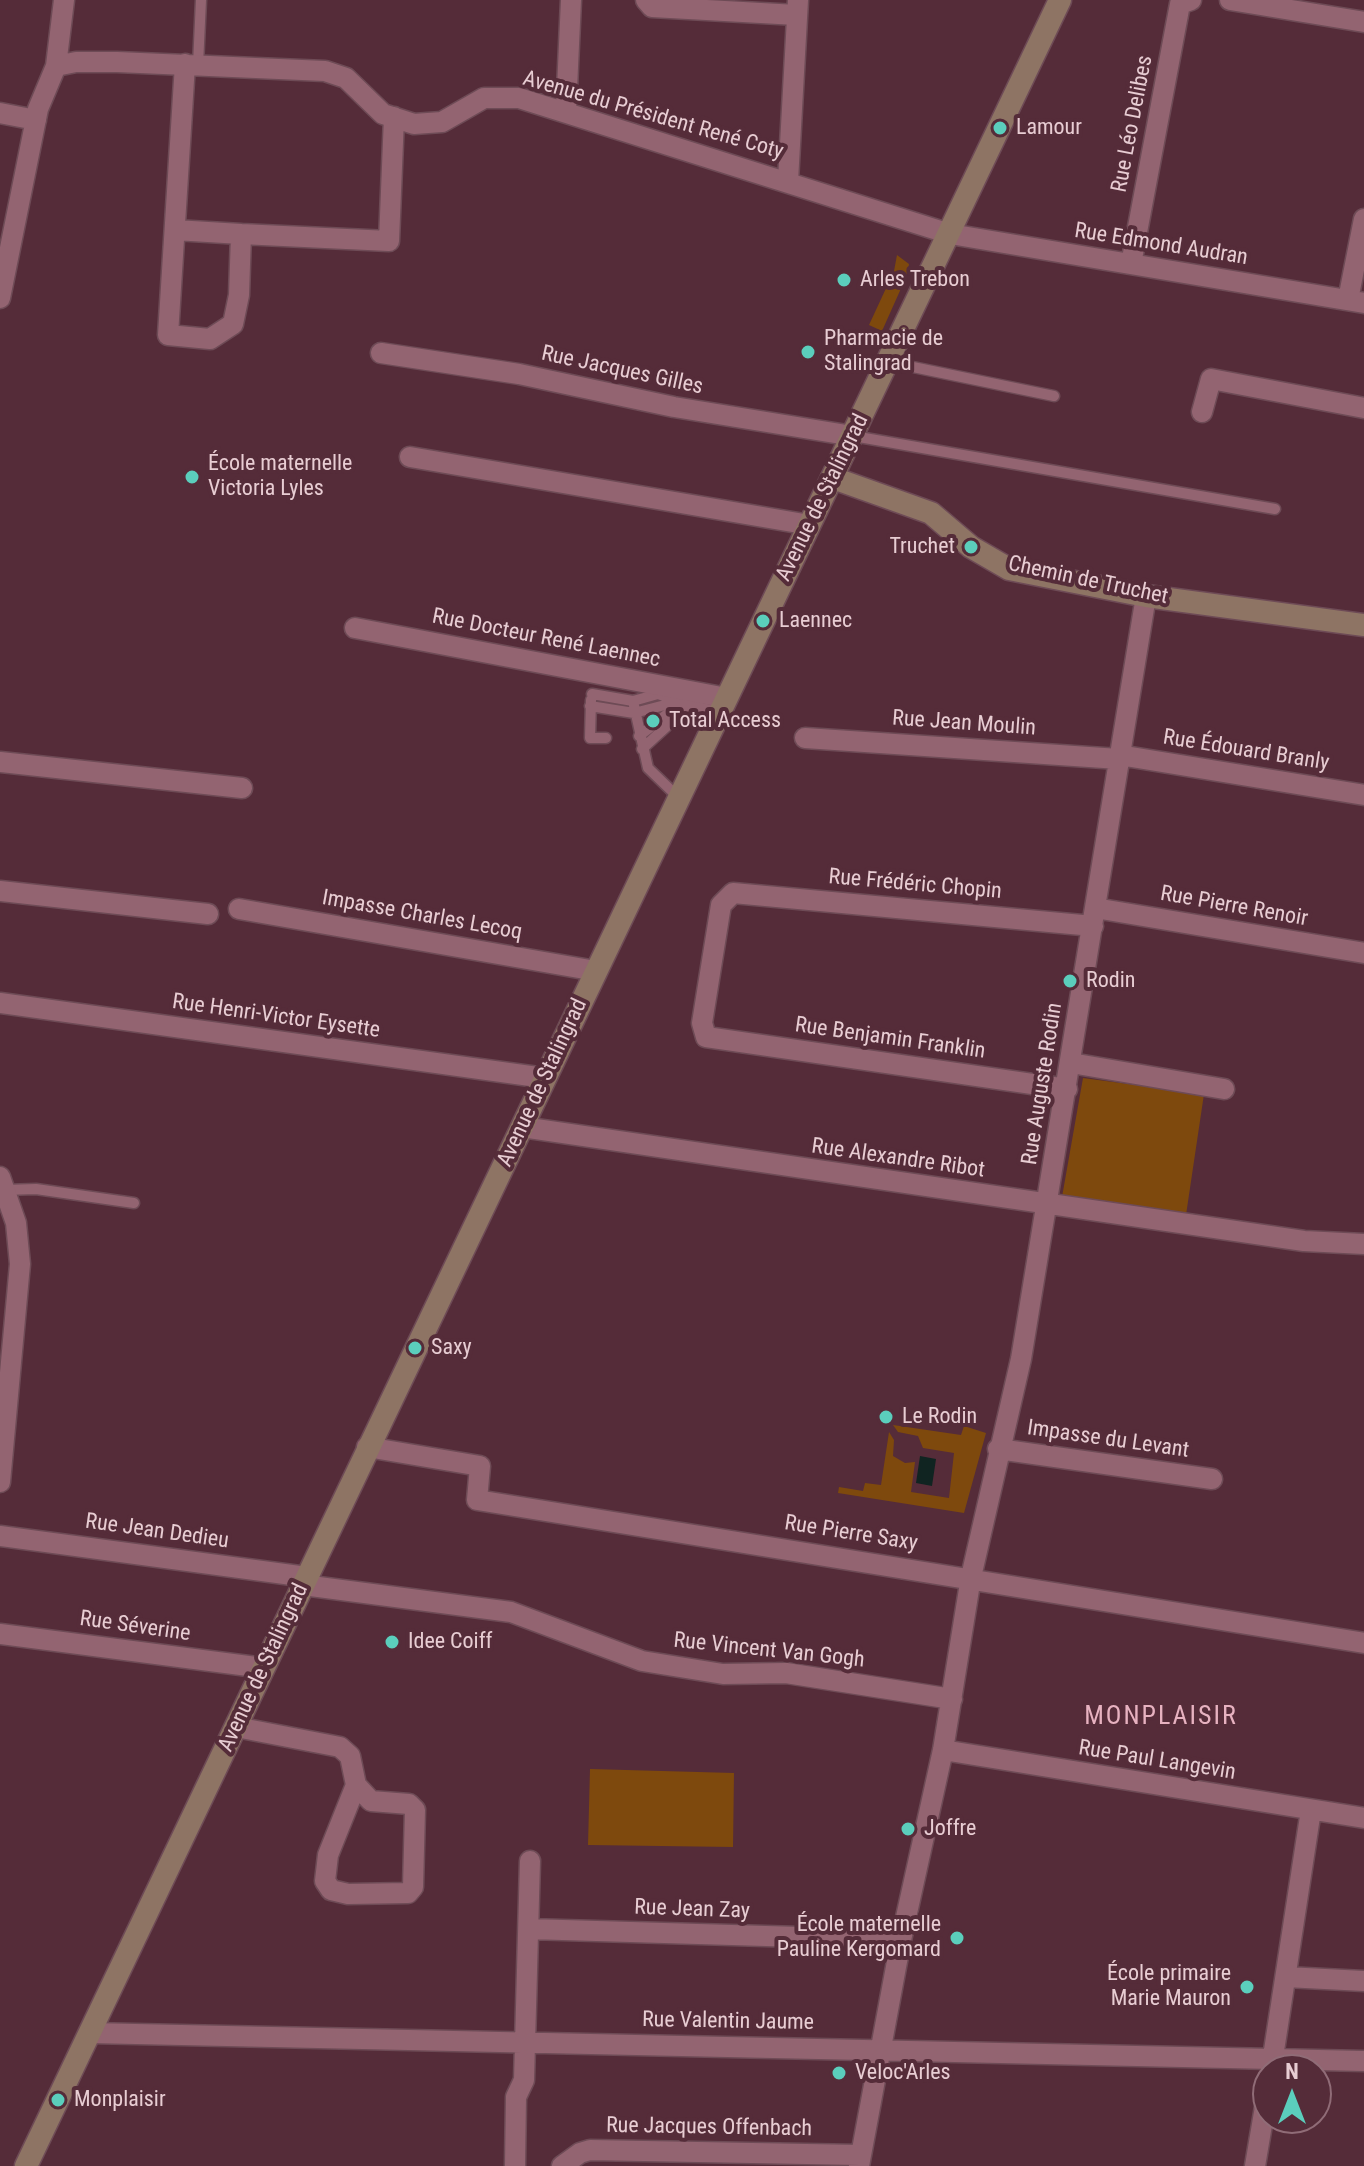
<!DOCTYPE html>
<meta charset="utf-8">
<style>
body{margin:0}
#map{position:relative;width:1364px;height:2166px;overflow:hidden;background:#552c39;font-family:"Roboto Condensed",sans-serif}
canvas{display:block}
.north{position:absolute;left:1252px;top:2054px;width:80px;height:80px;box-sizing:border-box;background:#552c39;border:2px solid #906c77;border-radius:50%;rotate:0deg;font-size:22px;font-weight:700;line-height:32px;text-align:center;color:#e8cdd3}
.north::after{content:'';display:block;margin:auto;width:28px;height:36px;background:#5bcebc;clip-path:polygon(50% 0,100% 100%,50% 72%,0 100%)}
</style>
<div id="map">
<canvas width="1364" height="2166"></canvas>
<div class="north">N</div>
</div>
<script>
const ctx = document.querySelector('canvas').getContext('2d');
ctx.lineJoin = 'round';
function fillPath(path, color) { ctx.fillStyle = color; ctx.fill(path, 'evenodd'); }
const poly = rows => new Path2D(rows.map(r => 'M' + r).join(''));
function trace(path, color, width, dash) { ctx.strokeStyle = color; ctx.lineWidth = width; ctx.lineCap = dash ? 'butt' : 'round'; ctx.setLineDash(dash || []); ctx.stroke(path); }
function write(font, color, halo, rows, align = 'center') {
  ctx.font = font + ' "Roboto Condensed",sans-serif'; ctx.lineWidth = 8; ctx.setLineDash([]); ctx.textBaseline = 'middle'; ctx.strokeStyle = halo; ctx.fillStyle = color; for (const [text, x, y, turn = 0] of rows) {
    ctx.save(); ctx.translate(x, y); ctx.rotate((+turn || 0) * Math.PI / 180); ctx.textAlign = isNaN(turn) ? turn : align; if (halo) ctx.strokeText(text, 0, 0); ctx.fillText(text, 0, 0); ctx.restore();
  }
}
const green = poly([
 [897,255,909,264,907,275,882,331,869,325,894,271],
 [1083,1078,1204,1094,1186,1215,1062,1197],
 [893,1425,961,1435,964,1426,986,1433,964,1513,838,1493,839,1487,863,1491,865,1483,881,1485,889,1432,894,1440,893,1456,905,1463,915,1462,911,1492,949,1498,954,1453,923,1448,918,1436,898,1432],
 [590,1769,734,1773,733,1847,588,1845]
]);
const water = poly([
 [920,1456,936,1459,932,1486,916,1483]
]);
const service = poly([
 [198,65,201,0],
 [890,358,908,366,1054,396],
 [853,436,1275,509],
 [592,694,633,701,658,694,681,702],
 [591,700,590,738,606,738],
 [633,701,648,768,679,798],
 [590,706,634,713,665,705,690,705,720,712],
 [639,736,666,715,685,707],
 [642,749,690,705],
 [4,1190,36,1189,134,1203]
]);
const minor = poly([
 [646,0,652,7,797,15],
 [1230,0,1364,22],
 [185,64,168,335,210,339,233,324,239,295,241,234,389,241,394,117],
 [56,66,76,62,117,62,325,71,346,78,383,114,414,124,442,122,484,98,519,98,950,234,1364,303],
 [566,111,571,0],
 [0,113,36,120],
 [788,181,798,0],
 [175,230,241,234],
 [1131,264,1180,4,1191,0],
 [0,298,38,109,56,66,64,0],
 [1348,300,1364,219],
 [381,353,519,374,674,407,853,436],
 [1202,412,1211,379,1364,408],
 [410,457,810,525],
 [355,628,727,698],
 [805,738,1119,759],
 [1119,755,1364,795],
 [0,762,242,788],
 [0,891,208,914],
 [1095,908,1364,953],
 [239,909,596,971],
 [0,1003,545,1078],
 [1071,1063,1224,1089],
 [1067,1089,706,1037,702,1023,721,905,733,893,1093,926],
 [522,1127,1304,1241,1364,1244],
 [0,1177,16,1223,20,1264,0,1482],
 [367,1447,480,1466,477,1500,1364,1643],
 [998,1449,1212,1479],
 [0,1536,307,1577],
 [303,1585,511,1612,642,1661,723,1674,786,1673,952,1699],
 [0,1634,264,1668],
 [236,1727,340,1747,350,1756,356,1785,328,1855,325,1881,331,1890,348,1894,408,1893,413,1887,415,1810,409,1804,371,1801,356,1785],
 [943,1750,1364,1818],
 [529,1929,901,1940],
 [1286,1977,1364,1981],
 [90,2033,1364,2061],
 [1271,2070,1311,1810],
 [515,2166,516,2097,524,2080,530,1861],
 [562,2166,580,2153,590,2150,860,2155],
 [859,2166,901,1940,943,1750,971,1577,1021,1359,1146,596],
 [1255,2166,1268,2089]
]);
const secondary = poly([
 [833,478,931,513,971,547,1009,569,1146,596,1364,625],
 [26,2166,1060,0]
]);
const markers = [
 [1000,128,8,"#5bcebc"],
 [844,280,8,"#5bcebc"],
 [808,352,8,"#5bcebc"],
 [192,477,8,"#5bcebc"],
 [971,547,8,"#5bcebc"],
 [763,621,8,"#5bcebc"],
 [653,721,8,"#5bcebc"],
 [1070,981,8,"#5bcebc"],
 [415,1348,8,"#5bcebc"],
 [886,1417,8,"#5bcebc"],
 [392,1642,8,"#5bcebc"],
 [908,1829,8,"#5bcebc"],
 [957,1938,8,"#5bcebc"],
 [1247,1987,8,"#5bcebc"],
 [839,2073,8,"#5bcebc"],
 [58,2100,8,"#5bcebc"]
];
const streetNames = [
 ["Avenue du Président René Coty",653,116,16],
 ["Rue Léo Delibes",1133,124,-79],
 ["Rue Edmond Audran",1161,245,9],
 ["Rue Jacques Gilles",622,371,12],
 ["Avenue de Stalingrad",823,498,-64],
 ["Chemin de Truchet",1088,581,12],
 ["Rue Docteur René Laennec",546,639,11],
 ["Rue Jean Moulin",964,724,4],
 ["Rue Édouard Branly",1246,751,9],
 ["Rue Frédéric Chopin",915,885,5],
 ["Rue Pierre Renoir",1234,907,10],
 ["Impasse Charles Lecoq",422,916,10],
 ["Rue Henri-Victor Eysette",276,1017,8],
 ["Rue Benjamin Franklin",890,1039,8],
 ["Avenue de Stalingrad",543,1083,-65],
 ["Rue Auguste Rodin",1043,1084,-81],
 ["Rue Alexandre Ribot",898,1159,8],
 ["Impasse du Levant",1108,1440,8],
 ["Rue Jean Dedieu",157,1532,8],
 ["Rue Pierre Saxy",851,1534,9],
 ["Rue Séverine",135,1627,8],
 ["Rue Vincent Van Gogh",769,1651,6],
 ["Avenue de Stalingrad",264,1668,-65],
 ["Rue Paul Langevin",1157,1761,9],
 ["Rue Jean Zay",692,1910,2],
 ["Rue Valentin Jaume",728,2022,1],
 ["Rue Jacques Offenbach",709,2128,1]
];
const poiNames = [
 ["Lamour",1016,128],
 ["Arles Trebon",860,280],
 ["Pharmacie de",824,339],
 ["Stalingrad",824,364],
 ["École maternelle",208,464],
 ["Victoria Lyles",208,489],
 ["Truchet",955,547,"right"],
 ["Laennec",779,621],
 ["Total Access",669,721],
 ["Rodin",1086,981],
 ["Saxy",431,1348],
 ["Le Rodin",902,1417],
 ["Idee Coiff",408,1642],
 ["Joffre",924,1829],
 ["École maternelle",941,1925,"right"],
 ["Pauline Kergomard",941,1950,"right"],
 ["École primaire",1231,1974,"right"],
 ["Marie Mauron",1231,1999,"right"],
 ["Veloc'Arles",855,2073],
 ["Monplaisir",74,2100]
];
const quarterNames = [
 ["MONPLAISIR",1161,1717]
];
fillPath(green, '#7e490d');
fillPath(water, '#102421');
trace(service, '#6e4b56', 13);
trace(minor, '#6e4b56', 23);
trace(secondary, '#6e4b56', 25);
trace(service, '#936471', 10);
trace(minor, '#936471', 20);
trace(secondary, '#8e7464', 22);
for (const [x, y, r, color] of markers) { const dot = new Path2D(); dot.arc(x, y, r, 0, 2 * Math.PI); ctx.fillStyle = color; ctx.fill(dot); trace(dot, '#552c39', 3); }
write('22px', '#e8cdd3', '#552c39', streetNames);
write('22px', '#e8cdd3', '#552c39', poiNames, 'left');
ctx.letterSpacing = '2px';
write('26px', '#e7b2c0', '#552c39', quarterNames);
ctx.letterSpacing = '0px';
</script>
